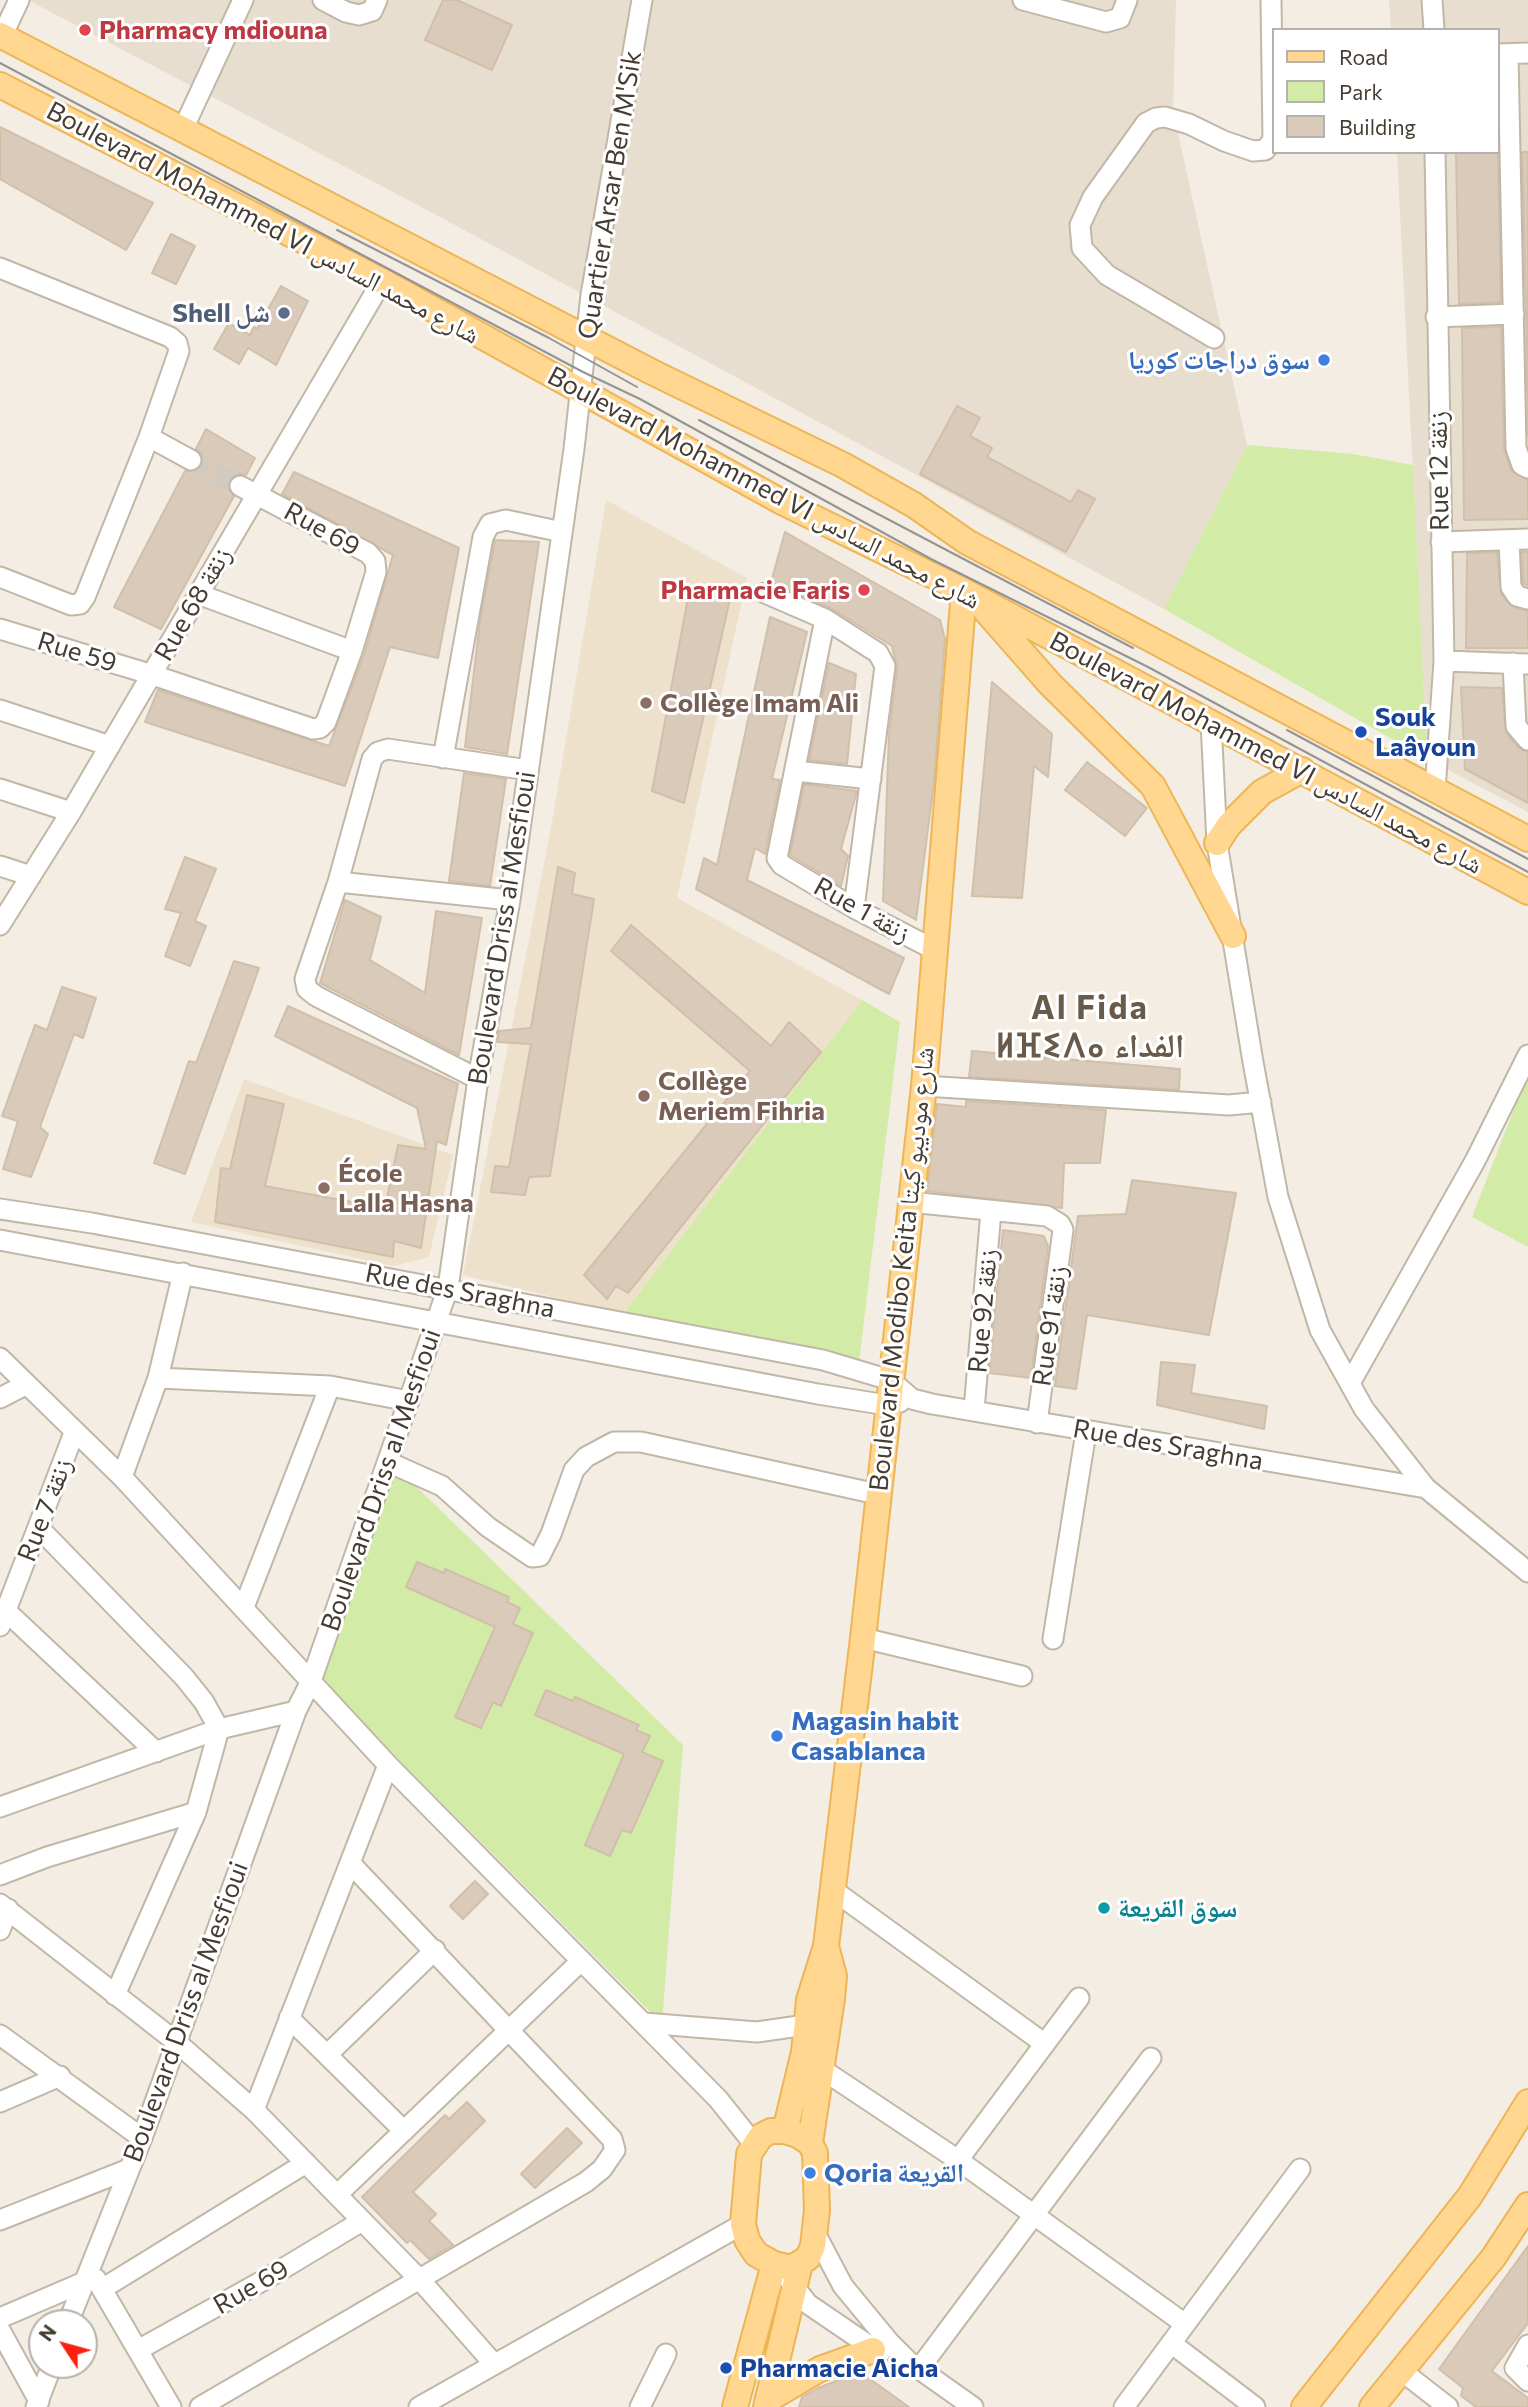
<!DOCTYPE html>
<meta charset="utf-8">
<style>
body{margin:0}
#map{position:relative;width:1528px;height:2407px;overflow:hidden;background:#f3ede3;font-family:Commissioner,sans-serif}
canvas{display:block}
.legend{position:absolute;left:1272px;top:28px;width:228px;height:126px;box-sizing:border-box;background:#fff;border:2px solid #b5b1ad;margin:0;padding:9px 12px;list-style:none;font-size:21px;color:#453c32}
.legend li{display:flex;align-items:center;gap:14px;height:35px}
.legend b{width:35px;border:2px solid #b5b1ad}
.north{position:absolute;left:28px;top:2309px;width:70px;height:70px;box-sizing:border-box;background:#fff;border:2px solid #b5b1ad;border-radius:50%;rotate:306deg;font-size:19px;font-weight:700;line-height:28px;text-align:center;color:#453c32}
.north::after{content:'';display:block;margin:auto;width:24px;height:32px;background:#ff200e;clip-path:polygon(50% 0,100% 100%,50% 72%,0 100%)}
</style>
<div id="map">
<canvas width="1528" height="2407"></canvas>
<ul class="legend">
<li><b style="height:9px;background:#ffd790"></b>Road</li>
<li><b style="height:19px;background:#d2eca7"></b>Park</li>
<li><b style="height:19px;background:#d9caba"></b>Building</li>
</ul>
<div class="north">N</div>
</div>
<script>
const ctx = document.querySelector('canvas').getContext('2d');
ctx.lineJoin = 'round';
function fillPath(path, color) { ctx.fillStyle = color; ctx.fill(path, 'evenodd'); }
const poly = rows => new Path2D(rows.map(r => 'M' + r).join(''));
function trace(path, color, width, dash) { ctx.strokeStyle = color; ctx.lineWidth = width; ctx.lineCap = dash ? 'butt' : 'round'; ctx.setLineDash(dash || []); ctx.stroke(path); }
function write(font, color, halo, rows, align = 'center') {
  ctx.font = font + ' Commissioner,"Noto Naskh Arabic","Noto Sans Tifinagh",sans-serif'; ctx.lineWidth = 6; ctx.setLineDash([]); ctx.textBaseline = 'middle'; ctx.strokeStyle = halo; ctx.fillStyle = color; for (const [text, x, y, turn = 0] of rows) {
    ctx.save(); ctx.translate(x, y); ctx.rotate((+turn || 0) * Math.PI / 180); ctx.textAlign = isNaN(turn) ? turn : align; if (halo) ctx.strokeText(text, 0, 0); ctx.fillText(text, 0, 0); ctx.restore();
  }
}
const residential = poly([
 [28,0,1176,0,1173,111,1247,445,1164,609,429,211],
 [1389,0,1528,0,1528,812,1427,759,1397,152,1498,152,1498,30,1391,30]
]);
const education = poly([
 [606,500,747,578,677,898,862,1000,623,1314,463,1275,551,828],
 [244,1079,453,1155,429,1257,394,1266,191,1222]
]);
const green = poly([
 [1247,445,1353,454,1413,465,1427,759,1164,609],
 [862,1000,900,1022,859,1362,623,1314],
 [1528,1073,1528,1247,1472,1217],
 [396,1467,683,1745,662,2024,321,1681]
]);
const building = poly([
 [443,0,457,0,512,25,492,70,425,40,443,0],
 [0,127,153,203,126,250,0,179,0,127],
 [1456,152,1498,152,1501,302,1459,304,1456,152],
 [1522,152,1528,152,1528,436,1526,314,1522,152],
 [171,234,195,246,176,284,152,273,171,234],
 [281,286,308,301,276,365,248,348,239,364,214,349,229,323,250,335,254,327,257,329,281,286],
 [1501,327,1504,449,1511,470,1528,480,1528,519,1464,520,1462,328,1501,327],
 [957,406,980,418,970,436,992,448,987,457,1071,502,1078,490,1095,499,1066,552,920,474,957,406],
 [206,429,255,458,246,475,239,474,230,480,228,487,234,496,161,629,114,607,185,471,197,471,202,465,202,454,196,449,206,429],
 [294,472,459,548,438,658,390,647,345,786,145,722,158,690,329,746,364,655,393,555,282,494,294,472],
 [785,532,940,620,945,639,934,783,916,920,883,901,889,734,897,668,892,646,832,609,771,582,785,532],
 [495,540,539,542,507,754,465,747,480,621,495,540],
 [1497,552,1501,594,1513,607,1528,611,1528,648,1466,648,1467,553,1497,552],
 [1522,552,1528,552,1528,586,1523,583,1522,552],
 [690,587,730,599,684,803,652,791,690,587],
 [770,617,807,632,772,779,780,780,765,854,755,848,747,880,904,958,889,994,696,889,704,858,717,865,770,617],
 [829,663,856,674,847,764,809,760,829,663],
 [992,682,1052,734,1048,777,1034,766,1022,898,972,896,992,682],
 [1461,687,1502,688,1506,733,1519,748,1528,752,1528,803,1465,769,1461,687],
 [1087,762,1147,808,1125,836,1065,790,1087,762],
 [464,773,506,779,490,886,449,881,464,773],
 [804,784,857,791,841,849,848,856,841,886,790,855,804,784],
 [185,857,216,869,195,921,206,926,190,966,165,956,181,913,165,909,185,857],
 [558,867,575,873,572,894,594,899,550,1176,529,1177,525,1195,491,1192,495,1166,509,1167,531,1044,497,1042,499,1031,531,1028,558,867],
 [345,900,381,917,370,960,425,993,436,911,482,918,459,1055,320,983,345,900],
 [631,925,771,1046,789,1022,821,1052,628,1293,616,1286,607,1299,584,1275,750,1071,611,951,631,925],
 [234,961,259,968,185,1174,154,1163,189,1061,196,1063,234,961],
 [62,987,96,998,83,1038,74,1034,40,1127,48,1134,31,1177,3,1169,18,1121,2,1116,35,1025,47,1030,62,987],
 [288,1006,458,1084,446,1145,437,1141,421,1248,394,1241,393,1257,215,1222,221,1168,230,1169,247,1095,284,1104,265,1186,385,1208,398,1145,426,1149,417,1108,275,1036,288,1006],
 [972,1051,1180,1069,1179,1090,969,1077,972,1051],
 [966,1101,1106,1110,1100,1163,1064,1163,1062,1208,927,1191,937,1104,966,1107,966,1101],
 [1132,1180,1236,1193,1209,1335,1087,1315,1076,1389,1055,1386,1078,1216,1126,1214,1132,1180],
 [1003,1230,1044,1236,1048,1246,1031,1378,989,1373,1003,1230],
 [1161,1362,1195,1365,1191,1393,1267,1406,1264,1429,1157,1405,1161,1362],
 [417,1562,444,1573,445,1569,509,1597,507,1602,520,1608,513,1624,533,1633,501,1706,493,1702,481,1728,455,1717,495,1627,406,1587,417,1562],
 [546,1690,573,1701,575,1697,639,1725,636,1730,650,1736,642,1752,663,1761,631,1833,622,1830,610,1856,585,1845,624,1754,535,1715,546,1690],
 [475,1881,488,1894,463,1919,450,1906,475,1881],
 [467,2102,485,2121,413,2192,436,2214,429,2221,453,2245,429,2259,410,2240,407,2243,362,2197,445,2115,449,2119,467,2102],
 [567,2128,582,2143,535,2188,521,2174,567,2128],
 [1528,2246,1528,2323,1492,2371,1528,2398,1528,2407,1476,2407,1461,2396,1463,2388,1439,2369,1528,2246],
 [860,2372,909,2407,799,2407,802,2397,818,2388,860,2372]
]);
const minorTunnel = poly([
 [191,460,240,486]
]);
const minor = poly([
 [323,0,346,12,359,15,372,11,377,0],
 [1023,0,1106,22,1120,18,1127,0],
 [1432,0,1434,30],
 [2,36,19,0],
 [1498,54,1528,53],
 [1508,54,1516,448,1522,465,1528,468],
 [183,129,243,0],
 [0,268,170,337,177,343,179,351,149,437,85,597,80,604,71,605,0,577],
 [1436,317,1514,314],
 [1214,338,1107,275,1082,248,1080,225,1093,197,1146,123,1156,118,1165,117,1189,124,1224,141,1253,151,1265,150,1273,140,1271,0],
 [149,437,191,460],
 [1509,540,1511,587,1517,596,1528,599],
 [1441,542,1528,539],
 [765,593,825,619],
 [198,594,352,651],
 [0,629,153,675,313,729,320,728,326,722,352,651,376,572,375,561,368,553,240,486],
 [1444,661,1528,664],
 [1513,663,1516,726,1528,740],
 [0,710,110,746],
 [1211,722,1217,843,1253,1062,1278,1197,1320,1330,1364,1409,1426,1488,1528,1572],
 [443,758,483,537,490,524,506,520,562,532],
 [795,771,871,779],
 [0,789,71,812],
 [1435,790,1444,661,1435,152],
 [0,866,31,876],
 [338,882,510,900],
 [854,908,885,666,878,653,825,619,777,858,782,865,854,908,935,950],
 [0,925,71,812,382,281],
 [478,1079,316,996,307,989,305,979,338,882,372,759,378,752,388,749,528,770],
 [924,1086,1229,1105,1261,1102],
 [910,1202,1047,1216,1060,1224,1063,1230,1037,1423],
 [0,1209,92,1223,823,1360,890,1380,912,1399,932,1404,1426,1488],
 [0,1240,818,1394,887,1405,900,1402],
 [0,1358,122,1477,388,1765,718,2099,754,2144],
 [158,1378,330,1386,409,1401],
 [1350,1383,1475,1161,1528,1055],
 [0,1398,25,1385],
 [974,1410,991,1211],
 [388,1462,442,1486,488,1527,532,1557,540,1556,551,1534,574,1470,586,1457,614,1442,641,1442,877,1494],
 [122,1477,158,1378,183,1273],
 [39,1528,184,1677,204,1702,219,1729,196,1812,115,1995],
 [244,1607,330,1386],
 [6,1611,156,1752],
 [0,1626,74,1433],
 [863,1638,1022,1676],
 [1053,1639,1086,1432],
 [0,1807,219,1729,296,1711],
 [0,1875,47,1857,196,1812],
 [833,1890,1045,2044],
 [0,1904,175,2041,254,2110,421,2281,494,2364],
 [0,1930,8,1909],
 [289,2018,327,2055,435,1950],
 [644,2023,757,2032,806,2025],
 [0,2035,142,2138],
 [327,2055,404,2131],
 [823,2070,958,2160,1185,2324],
 [0,2102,60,2076],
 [254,2110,388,1765],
 [958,2160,1079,1998],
 [338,2194,581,1961],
 [0,2220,129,2169],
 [816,2235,843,2286,890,2343,908,2361,973,2407],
 [96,2279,171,2407],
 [790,2281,808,2304,880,2353],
 [102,2289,306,2163],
 [0,2318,84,2282],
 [68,2323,142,2138,296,1711,311,1681,448,1288,478,1079,510,900,574,449,591,295,642,0],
 [0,2330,39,2401],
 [1171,2343,1255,2407],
 [1528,2345,1515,2368,1528,2381],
 [138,2350,264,2280,362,2221],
 [919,2369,1151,2058],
 [1403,2372,1448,2407],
 [36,2407,52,2365],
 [200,2407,586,2182,602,2169,615,2150,612,2139,351,1864],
 [419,2407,743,2224],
 [640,2407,666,2354],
 [1124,2407,1300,2169]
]);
const major = poly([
 [0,35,652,372,843,465,914,505,967,542,1528,839],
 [0,85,382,281,782,502,964,591,1528,892],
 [985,610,1050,684,1153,786,1233,936],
 [1217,843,1229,825,1262,792,1302,770],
 [771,2131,785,2131,798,2135,810,2143,815,2153,817,2210,813,2246,808,2258,791,2268,774,2264,756,2254,747,2240,743,2224,749,2154,761,2136,771,2131],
 [785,2131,804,2052,809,2000,826,1946,863,1638,924,1086,964,591],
 [810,2143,832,1999,834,1976,826,1946],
 [769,2399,820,2369,873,2350],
 [735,2407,774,2264],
 [766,2407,800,2264],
 [1304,2407,1470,2196,1528,2102],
 [1372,2407,1493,2258,1528,2205]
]);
const tram = poly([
 [0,63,583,372,640,399,931,559,1148,667,1528,872],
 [337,230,549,338,637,387],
 [699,420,1133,648],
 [1287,730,1528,859]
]);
const markers = [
 [85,30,7,"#e0444e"],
 [284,313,7,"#5c6f8a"],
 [1324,360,7,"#3f7fe0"],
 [864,590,7,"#e0444e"],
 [646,703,7,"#8d6e63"],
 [1361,732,7,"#1a4fb4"],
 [644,1096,7,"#8d6e63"],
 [324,1188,7,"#8d6e63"],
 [777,1736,7,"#3f7fe0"],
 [1104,1908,7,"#0f9aa8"],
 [810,2173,7,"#3f7fe0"],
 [726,2368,7,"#1a4fb4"]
];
const healthNames = [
 ["Pharmacy mdiouna",99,30],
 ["Pharmacie Faris",850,590,"right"]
];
const streetNames = [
 ["Quartier Arsar Ben M'Sik",610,195,-81],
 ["Boulevard Mohammed VI شارع محمد السادس",263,223,28],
 ["Rue 12 زنقة",1439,471,-91],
 ["Boulevard Mohammed VI شارع محمد السادس",764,488,28],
 ["Rue 69",322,529,29],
 ["Rue 68 زنقة",193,604,-60],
 ["Rue 59",77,652,17],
 ["Boulevard Mohammed VI شارع محمد السادس",1266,753,28],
 ["Rue 1 زنقة",862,910,29],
 ["Boulevard Driss al Mesfioui",502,928,-81],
 ["Boulevard Modibo Keita شارع موديبو كيتا",902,1269,-84],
 ["Rue des Sraghna",460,1291,11],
 ["Rue 92 زنقة",983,1311,-85],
 ["Rue 91 زنقة",1050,1326,-82],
 ["Rue des Sraghna",1168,1445,10],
 ["Boulevard Driss al Mesfioui",381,1480,-71],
 ["Rue 7 زنقة",45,1510,-69],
 ["Boulevard Driss al Mesfioui",186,2012,-70],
 ["Rue 69",251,2287,-30]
];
const serviceNames = [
 ["Shell شل",270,313]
];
const shopNames = [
 ["سوق دراجات كوريا",1310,360,"right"],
 ["Magasin habit",791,1721],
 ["Casablanca",791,1751],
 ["Qoria القريعة",824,2173]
];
const educationNames = [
 ["Collège Imam Ali",660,703],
 ["Collège",658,1081],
 ["Meriem Fihria",658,1111],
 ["École",338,1173],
 ["Lalla Hasna",338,1203]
];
const transitNames = [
 ["Souk",1375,717],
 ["Laâyoun",1375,747],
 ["Pharmacie Aicha",740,2368]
];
const cultureNames = [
 ["سوق القريعة",1118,1908]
];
const districtNames = [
 ["Al Fida",1090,1008],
 ["ⵍⴼⵉⴷⴰ الفداء",1090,1046]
];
fillPath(residential, '#e8ded0');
fillPath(education, '#eee1cb');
fillPath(green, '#d2eca7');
fillPath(building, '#d9caba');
trace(building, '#d1bfaa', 2);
trace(minorTunnel, '#d0cac0', 19, [19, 10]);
trace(minor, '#c2b7a7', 23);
trace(major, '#eeb556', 28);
trace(minor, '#fff', 19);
trace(major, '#ffd790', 24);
trace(tram, '#949494', 2);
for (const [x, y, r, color] of markers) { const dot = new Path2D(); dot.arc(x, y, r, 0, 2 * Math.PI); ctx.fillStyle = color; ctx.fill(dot); trace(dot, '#fff', 2.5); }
write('bold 26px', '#be3a42', '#fff', healthNames, 'left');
write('26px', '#453c32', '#fff', streetNames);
write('bold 26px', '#4e5e75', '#fff', serviceNames, 'right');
write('bold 26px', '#366cbe', '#fff', shopNames, 'left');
write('bold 26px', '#785e54', '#fff', educationNames, 'left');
write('bold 26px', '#164399', '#fff', transitNames, 'left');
write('bold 26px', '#0d838f', '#fff', cultureNames, 'left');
ctx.letterSpacing = '2px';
write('bold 33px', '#695a49', '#fff', districtNames);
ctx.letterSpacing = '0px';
</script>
